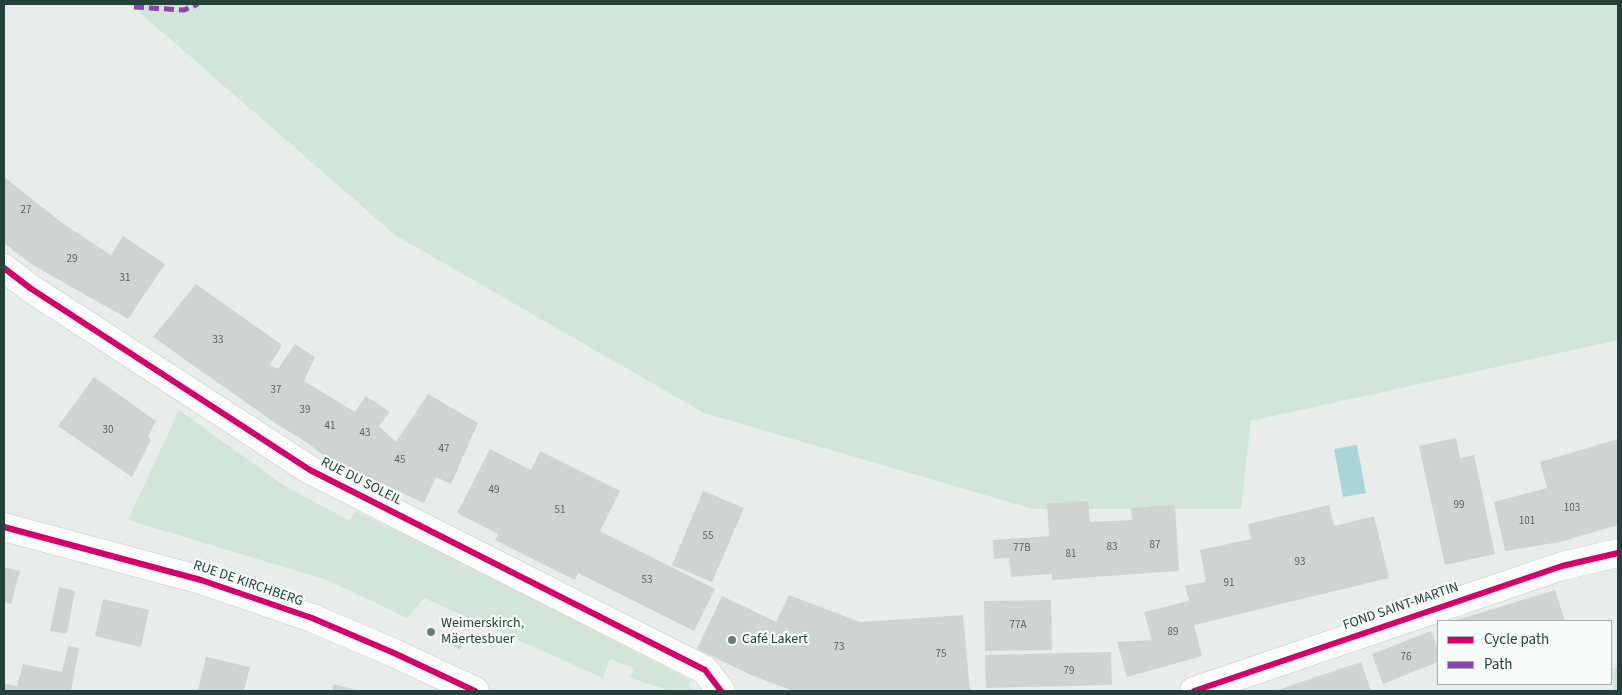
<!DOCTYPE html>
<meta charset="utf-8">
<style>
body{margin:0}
#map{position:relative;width:1622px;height:695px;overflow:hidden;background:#e8edeb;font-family:"Source Sans 3",sans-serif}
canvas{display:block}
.frame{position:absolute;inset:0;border:5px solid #24423a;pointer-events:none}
.legend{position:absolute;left:1437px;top:620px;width:175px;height:65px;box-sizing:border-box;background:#f7fbf9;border:1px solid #a3b1ad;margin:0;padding:6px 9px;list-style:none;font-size:15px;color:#24423a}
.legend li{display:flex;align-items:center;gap:10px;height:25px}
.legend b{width:25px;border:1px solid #a3b1ad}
</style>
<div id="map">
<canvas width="1622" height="695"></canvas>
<div class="frame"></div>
<ul class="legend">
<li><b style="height:6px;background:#d6006c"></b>Cycle path</li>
<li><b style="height:6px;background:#8e44ad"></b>Path</li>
</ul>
</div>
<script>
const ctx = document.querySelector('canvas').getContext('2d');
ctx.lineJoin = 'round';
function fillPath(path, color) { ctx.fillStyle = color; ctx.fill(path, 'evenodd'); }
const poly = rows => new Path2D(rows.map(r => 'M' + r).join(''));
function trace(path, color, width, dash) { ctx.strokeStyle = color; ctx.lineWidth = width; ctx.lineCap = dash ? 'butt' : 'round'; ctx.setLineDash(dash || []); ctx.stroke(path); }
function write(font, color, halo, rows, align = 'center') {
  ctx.font = font + ' "Source Sans 3",sans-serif'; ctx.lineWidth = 4.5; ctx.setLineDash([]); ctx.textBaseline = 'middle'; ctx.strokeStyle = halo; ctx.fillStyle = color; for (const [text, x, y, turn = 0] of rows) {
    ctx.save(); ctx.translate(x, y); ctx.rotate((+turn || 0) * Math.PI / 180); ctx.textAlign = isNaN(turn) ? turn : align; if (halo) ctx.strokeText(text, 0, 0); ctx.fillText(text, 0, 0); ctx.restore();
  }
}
const green = poly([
 [130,4,1618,4,1618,340,1251,421,1241,509,1033,509,704,413,395,235],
 [179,410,283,485,350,521,355,511,587,619,591,629,691,680,688,685,693,691,670,691,630,678,634,668,610,659,603,678,424,598,407,618,327,580,128,520],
 [1618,667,1618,691,1614,691,1611,669]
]);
const water = poly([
 [1357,445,1366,493,1343,497,1334,449]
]);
const building = poly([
 [4,177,65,225,111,255,123,236,165,264,128,319,31,264,4,243],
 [196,284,282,345,270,365,278,369,295,344,315,357,304,381,355,412,366,396,390,412,379,426,396,442,428,394,478,423,451,484,436,477,424,503,328,459,305,441,278,425,153,337],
 [94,377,156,421,148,437,151,440,132,477,58,426],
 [1456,438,1460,458,1474,455,1495,554,1445,565,1419,446],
 [1618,439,1618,525,1560,542,1505,551,1494,502,1547,488,1540,462],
 [490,449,531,470,540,451,620,491,600,531,715,589,694,631,578,573,575,580,495,540,498,534,457,513],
 [703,491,744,508,712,582,672,565],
 [1088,501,1090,522,1132,520,1131,508,1175,505,1179,571,1052,580,1052,574,1011,577,1009,558,994,559,993,540,1049,536,1047,503],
 [1329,505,1334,526,1374,516,1389,578,1194,625,1202,656,1127,677,1117,642,1152,640,1144,612,1189,601,1185,586,1206,582,1200,550,1251,539,1248,524],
 [4,567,20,571,11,604,4,602],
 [59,587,75,591,67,634,50,631],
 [1555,590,1565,621,1454,621],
 [789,595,860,622,963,615,970,691,793,691,751,675,697,649,722,596,776,622],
 [103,599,149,610,141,647,95,636],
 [1051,600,1052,650,985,651,984,601],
 [1431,631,1438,650,1438,662,1383,684,1372,654],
 [445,632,464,642,460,650,441,639],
 [68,646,79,648,71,691,4,691,4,684,17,686,23,664,62,672],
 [1111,652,1112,685,986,688,985,655],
 [206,657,250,667,244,691,198,691],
 [1361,662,1371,691,1275,691,1301,682],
 [334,684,359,691,332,691]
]);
const street = poly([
 [4,268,30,288,310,470,705,670,721,691],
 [1194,691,1562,566,1618,553]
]);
const secondary = poly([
 [4,527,201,580,312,618,394,653,475,691]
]);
const quiet = poly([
 [134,7,184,10,198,4]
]);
const cycleway = poly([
 [4,268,30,288,310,470,705,670,721,691],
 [4,527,201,580,312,618,394,653,475,691],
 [1194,691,1562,566,1618,553]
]);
const markers = [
 [431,632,5,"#697e78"],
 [732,640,5,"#697e78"]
];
const numberNames = [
 ["27",26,211],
 ["29",72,260],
 ["31",125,279],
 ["33",218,341],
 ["37",276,391],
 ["39",305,411],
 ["41",330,427],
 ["30",108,431],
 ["43",365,434],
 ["47",444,450],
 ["45",400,461],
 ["49",494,491],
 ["99",1459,506],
 ["103",1572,509],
 ["51",560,511],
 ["101",1527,522],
 ["55",708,537],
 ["87",1155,546],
 ["83",1112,548],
 ["77B",1022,549],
 ["81",1071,555],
 ["93",1300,563],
 ["53",647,581],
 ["91",1229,584],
 ["77A",1018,626],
 ["89",1173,633],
 ["73",839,648],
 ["75",941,655],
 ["76",1406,658],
 ["79",1069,672]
];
const streetNames = [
 ["RUE DU SOLEIL",361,482,27],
 ["RUE DE KIRCHBERG",248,584,19],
 ["FOND SAINT-MARTIN",1401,607,-19]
];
const poiNames = [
 ["Weimerskirch,",441,624],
 ["Mäertesbuer",441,640],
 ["Café Lakert",742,640]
];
fillPath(green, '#d1e6d8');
fillPath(water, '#a9d4db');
fillPath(building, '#cfd4d2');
trace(street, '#c5cac8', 29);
trace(secondary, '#c3cbc8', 29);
trace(street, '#fcfcfc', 28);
trace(secondary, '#fcfcfc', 28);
trace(quiet, '#8e44ad', 5, [10, 5]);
trace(cycleway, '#d6006c', 6);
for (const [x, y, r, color] of markers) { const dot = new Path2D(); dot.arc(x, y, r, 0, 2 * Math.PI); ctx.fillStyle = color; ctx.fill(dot); trace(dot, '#f7fbf9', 2); }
write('11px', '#506761', null, numberNames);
write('14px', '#24423a', '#f7fbf9', streetNames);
write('14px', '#24423a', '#f7fbf9', poiNames, 'left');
</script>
